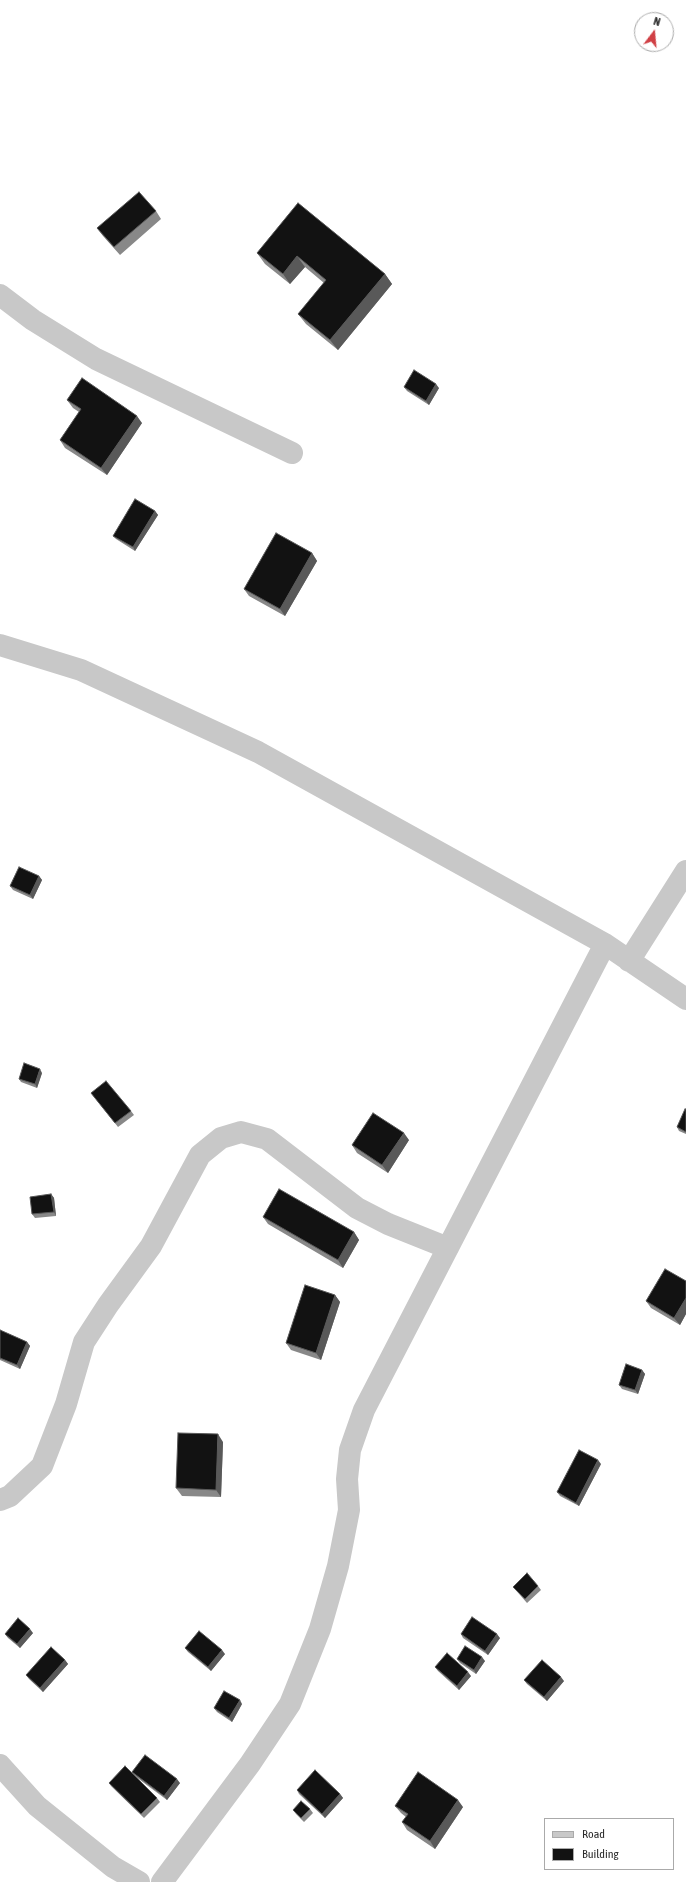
<!DOCTYPE html>
<style>
body{margin:0}
#map{position:relative;width:686px;height:1882px;overflow:hidden;background:#fff;font-family:"Asap Condensed",sans-serif}
canvas{display:block}
.legend{position:absolute;left:544px;top:1818px;width:130px;height:52px;box-sizing:border-box;background:#fff;border:1px solid #aaa;margin:0;padding:5px 7px;list-style:none;font-size:12px;color:#2b2b2b}
.legend li{display:flex;align-items:center;gap:8px;height:20px}
.legend b{width:20px;border:1px solid #aaa}
.north{position:absolute;left:634px;top:12px;width:40px;height:40px;box-sizing:border-box;background:#fff;border:1px solid #aaa;border-radius:50%;rotate:16deg;font-size:11px;font-weight:700;line-height:16px;text-align:center;color:#2b2b2b}
.north::after{content:'';display:block;margin:auto;width:14px;height:18px;background:#d04045;clip-path:polygon(50% 0,100% 100%,50% 72%,0 100%)}
</style>
<div id="map">
<canvas width="686" height="1882"></canvas>
<ul class="legend">
<li><b style="height:5px;background:#c8c8c8"></b>Road</li>
<li><b style="height:11px;background:#121212"></b>Building</li>
</ul>
<div class="north">N</div>
</div>
<script>
const ctx = document.querySelector('canvas').getContext('2d');
ctx.lineJoin = 'round';
const poly = rows => new Path2D(rows.map(r => 'M' + r).join(''));
function trace(path, color, width, dash) { ctx.strokeStyle = color; ctx.lineWidth = width; ctx.lineCap = dash ? 'butt' : 'round'; ctx.setLineDash(dash || []); ctx.stroke(path); }
function fillPath(path, color) { ctx.fillStyle = color; ctx.fill(path, 'evenodd'); }
const minor = poly([
 [0,295,33,320,96,359,292,453],
 [0,645,81,670,258,752,605,944,686,999],
 [629,961,686,871],
 [0,1500,10,1496,42,1466,66,1404,84,1342,108,1305,151,1246,200,1155,221,1138,241,1132,267,1139,357,1208,388,1224,448,1248],
 [0,1765,37,1806,113,1867,139,1882],
 [162,1882,250,1764,290,1704,320,1629,338,1566,349,1510,347,1479,350,1450,364,1410,605,944]
]);
const wall = poly([
 [298,203,385,274,392,284,338,350,306,324,298,314,324,283,305,267,290,284,265,264,257,253],
 [156,211,161,219,120,255,103,236,97,228],
 [404,387,439,388,429,405,407,391],
 [67,400,142,423,107,475,65,448,60,440,79,412,73,408],
 [155,511,158,515,135,551,116,539,113,536],
 [312,553,317,561,285,616,249,596,244,589],
 [39,876,42,880,33,899,13,890,10,886],
 [42,1073,37,1088,21,1082,19,1079],
 [91,1093,131,1111,134,1115,118,1127],
 [686,1109,686,1134,679,1131,677,1127],
 [409,1140,388,1173,357,1153,352,1145],
 [51,1194,54,1198,56,1216,35,1218,32,1214],
 [263,1217,354,1232,359,1240,343,1268,268,1224],
 [686,1281,686,1314,680,1325,651,1308,646,1301],
 [335,1295,340,1302,321,1360,291,1350,286,1343],
 [0,1330,27,1342,30,1346,20,1369,0,1360],
 [642,1370,645,1374,638,1394,622,1389,619,1385],
 [223,1442,221,1497,182,1496,176,1488],
 [601,1464,579,1506,560,1496,557,1492],
 [538,1586,541,1590,527,1603,513,1587],
 [33,1633,20,1648,8,1638,5,1634],
 [461,1634,500,1638,488,1655,463,1638],
 [185,1648,225,1654,211,1671,188,1652],
 [457,1659,485,1661,476,1674,460,1663],
 [65,1660,68,1664,43,1692,29,1679,26,1675],
 [435,1667,471,1676,459,1690,438,1671],
 [524,1680,564,1681,547,1701,527,1684],
 [242,1704,232,1722,217,1712,214,1708],
 [132,1772,180,1783,167,1800,136,1777,157,1798,160,1802,144,1818,111,1786,109,1783,134,1775],
 [297,1790,340,1794,343,1798,325,1818,299,1794],
 [395,1806,463,1807,435,1849,407,1830,402,1822,406,1817,401,1813],
 [310,1809,313,1813,304,1822,296,1814,293,1810]
]);
const shadedWall = poly([
 [297,256,305,267,290,284,283,274],
 [385,274,392,284,338,350,330,340],
 [436,384,439,388,429,405,426,401],
 [137,416,142,423,107,475,101,468],
 [155,511,158,515,135,551,133,547],
 [312,553,317,561,285,616,280,609],
 [39,876,42,880,33,899,30,895],
 [40,1069,42,1073,37,1088,35,1084],
 [404,1133,409,1140,388,1173,382,1165],
 [51,1194,54,1198,56,1216,54,1212],
 [354,1232,359,1240,343,1268,338,1260],
 [335,1295,340,1302,321,1360,316,1353],
 [686,1298,686,1314,680,1325,674,1318],
 [27,1342,30,1346,20,1369,17,1365],
 [642,1370,645,1374,638,1394,635,1390],
 [218,1434,223,1442,221,1497,216,1490],
 [598,1460,601,1464,579,1506,576,1503],
 [30,1629,33,1633,20,1648,17,1644],
 [497,1634,500,1638,488,1655,485,1651],
 [222,1650,225,1654,211,1671,208,1667],
 [482,1657,485,1661,476,1674,474,1670],
 [65,1660,68,1664,43,1692,40,1688],
 [468,1672,471,1676,459,1690,457,1686],
 [561,1677,564,1681,547,1701,544,1697],
 [240,1700,242,1704,232,1722,229,1718],
 [177,1779,180,1783,167,1800,164,1796],
 [340,1794,343,1798,325,1818,322,1814],
 [458,1800,463,1807,435,1849,430,1841]
]);
const building = poly([
 [139,192,156,211,114,247,97,228,139,192],
 [298,203,385,274,330,340,298,314,326,280,297,256,283,274,257,253,298,203],
 [414,370,436,384,426,401,404,387,414,370],
 [82,378,137,416,101,468,60,440,81,409,67,400,82,378],
 [135,499,155,511,133,547,113,536,135,499],
 [276,533,312,553,280,609,244,589,276,533],
 [19,867,39,876,30,895,10,886,19,867],
 [24,1063,40,1069,35,1084,19,1079,24,1063],
 [106,1081,131,1111,115,1123,91,1093,106,1081],
 [685,1109,686,1109,686,1132,677,1127,685,1109],
 [373,1113,404,1133,382,1165,352,1145,373,1113],
 [279,1189,354,1232,338,1260,263,1217,279,1189],
 [51,1194,54,1212,32,1214,30,1197,51,1194],
 [665,1269,686,1281,686,1298,674,1318,646,1301,665,1269],
 [305,1285,335,1295,316,1353,286,1343,305,1285],
 [0,1330,27,1342,17,1365,0,1358,0,1330],
 [626,1364,642,1370,635,1390,619,1385,626,1364],
 [178,1433,218,1434,216,1490,176,1488,178,1433],
 [579,1450,598,1460,576,1503,557,1492,579,1450],
 [527,1573,538,1586,525,1599,513,1587,527,1573],
 [472,1617,497,1634,485,1651,461,1634,472,1617],
 [18,1618,30,1629,17,1644,5,1634,18,1618],
 [199,1631,222,1650,208,1667,185,1648,199,1631],
 [465,1646,482,1657,474,1670,457,1659,465,1646],
 [51,1647,65,1660,40,1688,26,1675,51,1647],
 [447,1653,468,1672,457,1686,435,1667,447,1653],
 [542,1660,561,1677,544,1697,524,1680,542,1660],
 [224,1691,240,1700,229,1718,214,1708,224,1691],
 [145,1755,177,1779,164,1796,132,1772,145,1755],
 [125,1766,157,1798,141,1814,109,1783,125,1766],
 [315,1770,340,1794,322,1814,297,1790,315,1770],
 [418,1772,458,1800,430,1841,402,1822,408,1814,395,1806,418,1772],
 [301,1801,310,1809,301,1818,293,1810,301,1801]
]);
trace(minor, '#c8c8c8', 22);
fillPath(wall, '#888');
fillPath(shadedWall, '#595959');
fillPath(building, '#121212');
trace(building, '#595959', 1);
</script>
